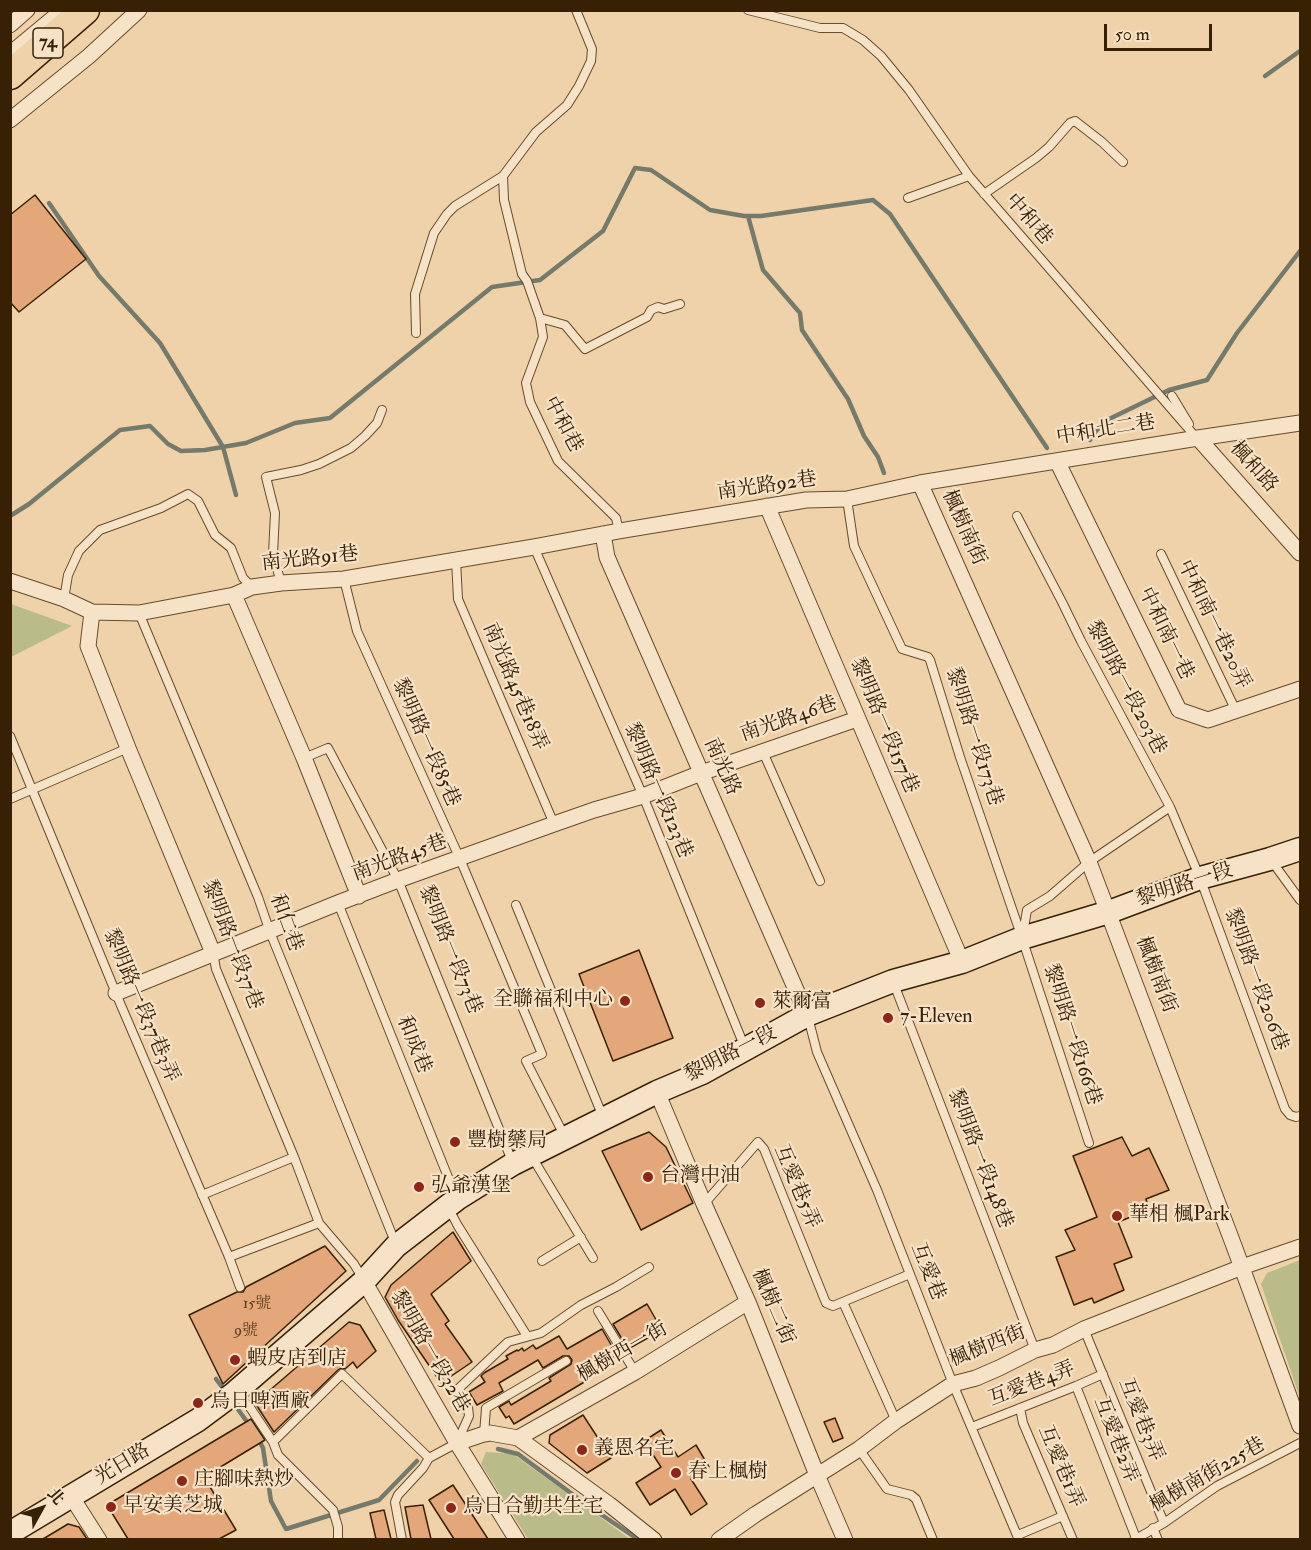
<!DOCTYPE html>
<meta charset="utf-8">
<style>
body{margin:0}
#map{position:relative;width:1311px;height:1550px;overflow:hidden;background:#efd2a9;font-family:"IM FELL Double Pica","Noto Serif TC",serif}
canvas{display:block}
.frame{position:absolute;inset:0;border:12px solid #382004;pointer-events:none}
.north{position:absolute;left:12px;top:1478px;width:60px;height:60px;-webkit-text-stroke:4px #f5e2c7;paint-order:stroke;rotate:50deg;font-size:16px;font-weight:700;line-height:24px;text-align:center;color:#382004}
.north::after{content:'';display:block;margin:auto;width:21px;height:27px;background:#382004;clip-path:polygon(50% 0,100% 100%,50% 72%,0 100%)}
.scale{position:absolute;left:1104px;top:24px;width:108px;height:27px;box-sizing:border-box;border:3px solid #382004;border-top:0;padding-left:8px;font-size:18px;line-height:21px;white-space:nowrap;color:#382004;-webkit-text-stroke:4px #f5e2c7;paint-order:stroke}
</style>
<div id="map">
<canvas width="1311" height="1550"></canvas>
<div class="frame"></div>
<div class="north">北</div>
<div class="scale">50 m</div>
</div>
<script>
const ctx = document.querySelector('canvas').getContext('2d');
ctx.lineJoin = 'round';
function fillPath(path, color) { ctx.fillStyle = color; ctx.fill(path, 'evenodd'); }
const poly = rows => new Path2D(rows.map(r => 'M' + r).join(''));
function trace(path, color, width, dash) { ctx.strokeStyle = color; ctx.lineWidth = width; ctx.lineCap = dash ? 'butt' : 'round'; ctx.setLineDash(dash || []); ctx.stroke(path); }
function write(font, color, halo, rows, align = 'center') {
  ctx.font = font + ' "IM FELL Double Pica","Noto Serif TC",serif'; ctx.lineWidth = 4.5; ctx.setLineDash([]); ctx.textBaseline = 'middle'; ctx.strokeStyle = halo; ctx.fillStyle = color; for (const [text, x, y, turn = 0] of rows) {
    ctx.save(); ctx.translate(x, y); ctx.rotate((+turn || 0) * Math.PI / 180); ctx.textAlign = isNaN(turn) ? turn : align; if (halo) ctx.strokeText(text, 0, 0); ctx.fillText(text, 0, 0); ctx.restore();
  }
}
const green = poly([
 [10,604,11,604,72,626,11,657],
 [1300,1260,1300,1398,1261,1284,1267,1273],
 [486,1452,513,1454,630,1539,528,1539,481,1464]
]);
const stream = poly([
 [1265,76,1300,51],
 [49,203,99,276,160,343,223,447,236,495],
 [748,216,763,270,800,313,802,330,848,399,864,436,878,457,884,473],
 [1090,440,1096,431,1107,420,1169,390,1207,380,1237,333,1300,251],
 [10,516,29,504,120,430,150,426,168,444,181,451,205,450,246,443,295,423,330,418,492,287,540,280,603,231,635,168,651,170,710,210,744,216,761,216,873,200,890,214,1047,448],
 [216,1379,226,1392],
 [232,1401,250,1426],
 [258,1438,263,1448,271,1501,286,1529,379,1500,417,1461],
 [498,1449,518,1454,587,1505,639,1540]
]);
const building = poly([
 [35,195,86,259,19,312,10,302,10,215,35,195],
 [639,950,673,1038,613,1061,579,974,639,950],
 [649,1132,666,1147,693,1203,641,1230,602,1151,649,1132],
 [1122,1137,1132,1156,1149,1148,1169,1190,1146,1199,1149,1210,1118,1222,1132,1257,1114,1264,1124,1290,1094,1303,1092,1298,1074,1305,1056,1257,1075,1250,1065,1230,1097,1217,1073,1156,1122,1137],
 [453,1232,471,1261,431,1294,449,1321,445,1324,472,1362,441,1383,398,1320,385,1297,391,1285,453,1232],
 [325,1246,346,1271,223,1384,189,1315,237,1292,243,1292,246,1287,325,1246],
 [647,1304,662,1330,628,1349,613,1324,647,1304],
 [349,1322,360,1325,376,1351,357,1368,353,1362,345,1369,341,1368,338,1370,274,1432,255,1403,349,1322],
 [602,1329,617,1355,582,1375,586,1381,514,1424,509,1416,506,1418,499,1407,509,1401,511,1405,551,1381,549,1378,571,1364,572,1360,569,1356,563,1356,543,1368,538,1360,499,1383,503,1391,477,1405,469,1392,485,1382,481,1376,484,1373,508,1359,506,1356,517,1350,518,1351,522,1348,524,1351,533,1345,536,1349,559,1336,567,1349,602,1329],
 [583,1415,611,1458,587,1473,549,1443,550,1435,583,1415],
 [835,1418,843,1438,833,1442,824,1422,835,1418],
 [251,1419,265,1440,204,1477,236,1530,219,1539,128,1539,107,1505,251,1419],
 [661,1430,678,1457,696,1445,709,1467,691,1479,707,1504,691,1515,675,1489,650,1505,636,1483,661,1467,644,1441,661,1430],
 [453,1485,475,1519,488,1539,454,1539,429,1500,453,1485],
 [423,1505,431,1539,411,1539,405,1507,423,1505],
 [384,1510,391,1539,376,1539,370,1513,384,1510],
 [68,1524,79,1527,87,1539,43,1539,68,1524]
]);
const lane = poly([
 [576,10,592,49,591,61,579,86,567,105,536,132,503,176,504,200,522,274,527,281,540,318,543,337,526,383,530,402,558,461,616,518,619,531],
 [748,10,820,28,843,28,863,40,881,56,909,90,969,176,1194,435],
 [984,194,1036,158,1049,147,1070,123,1075,121,1102,142,1123,162],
 [908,198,969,176],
 [540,318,565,325,585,349,647,317,651,310,658,307,664,309,680,304],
 [416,333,415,294,434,233,447,214,455,206,503,176],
 [1172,396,1189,424],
 [847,499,854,546,902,649,928,657,930,660,960,757,1022,938,1089,1143],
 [1017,516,1062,602,1081,641,1170,807,1200,878,1285,1109,1290,1115,1296,1117,1300,1116],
 [534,547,643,796,745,1048],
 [1161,554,1236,711],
 [456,560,458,599,554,824],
 [344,579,357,631,460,859,542,1054,526,1061,565,1137],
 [281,583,273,554,275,513,266,477,301,470,319,464,351,448,365,436,377,423,382,410],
 [64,599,68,575,79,551,100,530,161,508,188,494,198,501,215,535,231,548,243,578,252,587],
 [139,613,258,897,270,932,395,1242],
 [10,736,120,1003,229,1257,240,1287],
 [763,752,820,881],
 [304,758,328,748,398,880,512,1161],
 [10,799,128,748],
 [1271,860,1300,900],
 [338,903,456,1197],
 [516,905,603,1117],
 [1023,934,1027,910,1050,896,1089,862,1170,807],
 [213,953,216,969,294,1157,319,1223,354,1264,363,1279],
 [894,984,1035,1350],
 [808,1017,817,1052,877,1190,953,1384,1019,1540],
 [532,1157,593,1258],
 [202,1195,294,1157],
 [704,1204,758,1142,764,1149,826,1303,833,1306,910,1274],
 [449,1209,458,1226,527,1336],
 [229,1257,319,1223],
 [542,1261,581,1237],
 [843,1302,896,1421],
 [598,1311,635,1372],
 [1084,1329,1164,1523],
 [1076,1386,1136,1538],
 [236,1396,249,1406,273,1442,278,1455,333,1510,338,1527,338,1540],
 [1020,1408,1023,1423,1073,1540],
 [972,1427,1076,1386,1103,1374],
 [484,1434,486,1408,566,1361],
 [273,1442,342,1374,429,1458],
 [859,1449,887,1489,911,1495,916,1499,933,1540],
 [1153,1528,1158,1540],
 [1018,1535,1063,1516],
 [402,1540,395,1502,398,1495,423,1468,429,1458,457,1443,469,1416,468,1407,456,1391,508,1342,541,1333,581,1305,616,1287,649,1267],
 [1134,1540,1164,1523,1217,1486,1300,1443]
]);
const street = poly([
 [10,25,27,10],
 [10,54,63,10],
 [10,120,89,56,139,10],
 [1198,438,1300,553],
 [1057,461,1179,710,1208,720,1300,689],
 [920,483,1089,862,1234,1246,1300,1426],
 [767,506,962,962],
 [603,534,607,557,807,1015],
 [10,581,64,599,92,612,139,613,234,595,252,587,281,583,344,579,534,547,619,531,806,500,847,499,920,483,1198,438,1300,423],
 [234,595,304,758,359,896],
 [92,612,88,646,128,748,213,953],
 [116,993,338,903,398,880,554,824,594,810,643,796,701,773,857,719],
 [657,1092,704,1204,748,1302,817,1475,845,1540],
 [364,1281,457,1443,517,1540],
 [518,1438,635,1372,748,1302],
 [457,1443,484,1434,490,1433,518,1438,610,1505,654,1540],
 [71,1496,99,1540],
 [719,1540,756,1514,859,1449,896,1421,953,1384,976,1378,999,1368,1035,1350,1053,1345,1084,1329,1242,1267,1300,1247]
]);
const secondary = poly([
 [10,1533,198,1420,233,1394,364,1281,396,1246,457,1199,513,1164,657,1092,702,1073,807,1015,893,981,962,962,1022,938,1109,912,1200,878,1270,859,1300,849]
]);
const highway = poly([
 [10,75,85,10]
]);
const markers = [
 [625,1001,6,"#8f2418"],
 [760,1003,6,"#8f2418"],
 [888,1018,6,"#8f2418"],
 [455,1142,6,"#8f2418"],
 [648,1177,6,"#8f2418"],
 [419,1187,6,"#8f2418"],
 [1117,1216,6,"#8f2418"],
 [235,1360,6,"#8f2418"],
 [198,1403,6,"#8f2418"],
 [582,1450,6,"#8f2418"],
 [676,1473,6,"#8f2418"],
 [182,1481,6,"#8f2418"],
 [111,1507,6,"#8f2418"],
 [451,1508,6,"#8f2418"]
];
const numberNames = [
 ["15號",257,1305],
 ["9號",246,1332]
];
const shields = [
 [48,43,30]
];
const shieldNames = [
 ["74",48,43]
];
const streetNames = [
 ["中和巷",1028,220,49],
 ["中和巷",562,425,62],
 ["中和北二巷",1106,431,-9],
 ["楓和路",1253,468,48],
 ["南光路92巷",767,487,-8],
 ["楓樹南街",963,528,66],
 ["南光路91巷",310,560,-6],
 ["中和南一巷20弄",1213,625,64],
 ["中和南一巷",1165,634,64],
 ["南光路45巷18弄",514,687,67],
 ["黎明路一段203巷",1125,688,62],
 ["南光路46巷",789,720,-19],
 ["黎明路一段157巷",883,726,67],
 ["黎明路一段173巷",973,737,72],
 ["黎明路一段85巷",425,743,66],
 ["南光路",721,767,66],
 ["黎明路一段123巷",657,791,67],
 ["南光路45巷",400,859,-20],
 ["黎明路一段",1185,886,-18],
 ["和仁巷",285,923,70],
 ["黎明路一段37巷",231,945,69],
 ["黎明路一段73巷",449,950,68],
 ["楓樹南街",1155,975,69],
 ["黎明路一段206巷",1255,980,70],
 ["黎明路一段37巷3弄",140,1006,67],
 ["黎明路一段166巷",1071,1035,72],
 ["和成巷",413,1045,68],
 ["黎明路一段",731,1055,-27],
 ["黎明路一段148巷",979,1159,69],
 ["互愛巷5弄",796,1187,67],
 ["互愛巷",927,1272,68],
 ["楓樹二街",772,1307,67],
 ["楓樹西街",988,1347,-22],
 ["黎明路一段32巷",429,1352,60],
 ["楓樹西一街",623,1353,-30],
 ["互愛巷4弄",1032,1385,-21],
 ["互愛巷3弄",1140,1420,68],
 ["互愛巷2弄",1115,1440,69],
 ["光日路",123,1465,-31],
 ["互愛巷1弄",1060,1467,67],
 ["楓樹南街225巷",1208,1476,-30]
];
const poiNames = [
 ["全聯福利中心",613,1001,"right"],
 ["萊爾富",772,1003],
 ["7-Eleven",900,1018],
 ["豐樹藥局",467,1142],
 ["台灣中油",660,1177],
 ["弘爺漢堡",431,1187],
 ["華相 楓Park",1129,1216],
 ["蝦皮店到店",247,1360],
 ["烏日啤酒廠",210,1403],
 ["義恩名宅",594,1450],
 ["春上楓樹",688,1473],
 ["庄腳味熱炒",194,1481],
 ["早安美芝城",123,1507],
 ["烏日合勤共生宅",463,1508]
];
fillPath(green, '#b9bc89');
trace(stream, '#747a6c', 4.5);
fillPath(building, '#e3a77a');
trace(building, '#382004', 1.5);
trace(lane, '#664c2d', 10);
trace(street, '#664c2d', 17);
trace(secondary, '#382004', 25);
trace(highway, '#382004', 31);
trace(lane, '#f5e2c7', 8);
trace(street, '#f5e2c7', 15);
trace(secondary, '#f5e2c7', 22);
trace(highway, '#efd2a9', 28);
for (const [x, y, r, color] of markers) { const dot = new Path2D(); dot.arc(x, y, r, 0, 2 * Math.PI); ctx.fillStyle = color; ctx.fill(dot); trace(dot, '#f5e2c7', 2); }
write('16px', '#634222', null, numberNames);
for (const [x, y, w] of shields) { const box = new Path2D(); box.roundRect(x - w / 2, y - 15, w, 30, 4.5); ctx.fillStyle = '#f5e2c7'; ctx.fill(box); trace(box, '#382004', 1.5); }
write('bold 18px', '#382004', null, shieldNames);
write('20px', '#382004', '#f5e2c7', streetNames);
write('20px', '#382004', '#f5e2c7', poiNames, 'left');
</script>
